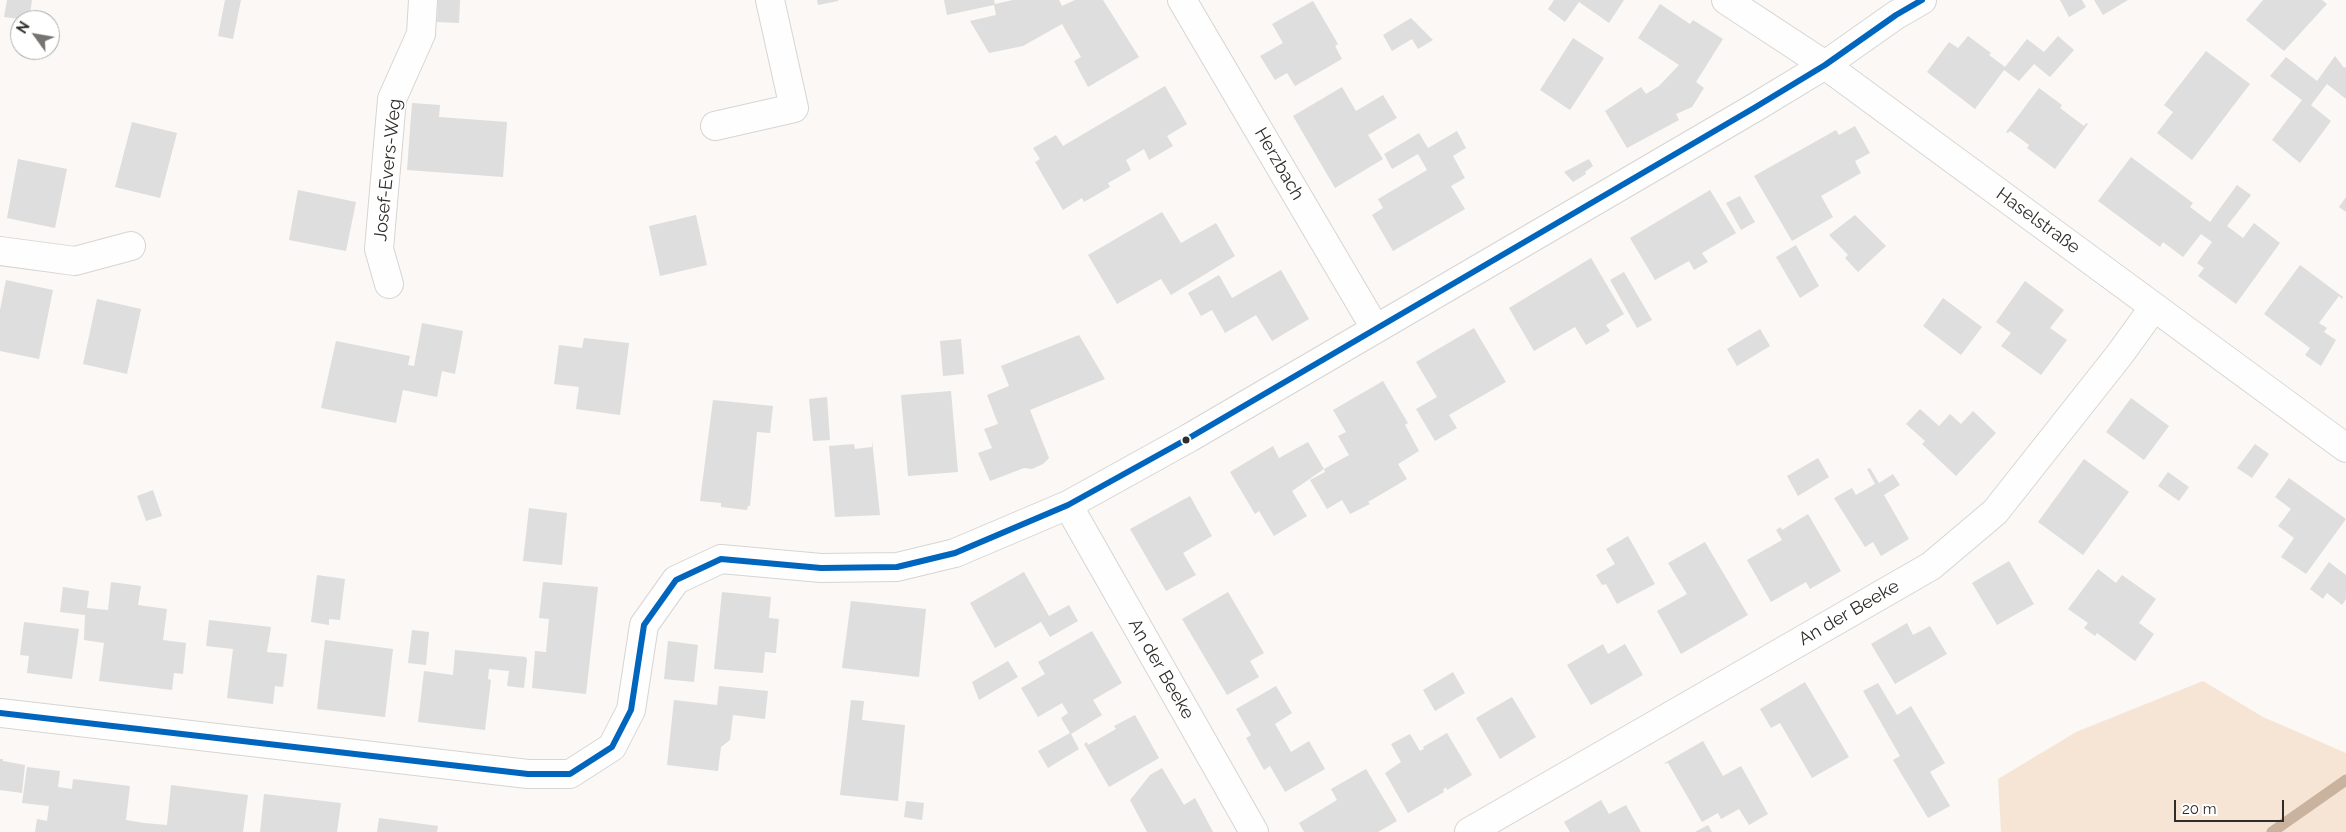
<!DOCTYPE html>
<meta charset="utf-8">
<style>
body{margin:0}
#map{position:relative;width:2346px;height:832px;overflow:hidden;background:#fbf8f5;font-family:Raleway,sans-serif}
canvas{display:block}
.north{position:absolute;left:10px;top:10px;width:50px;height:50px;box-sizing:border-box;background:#fff;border:1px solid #acaba9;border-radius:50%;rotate:302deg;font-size:14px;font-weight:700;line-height:20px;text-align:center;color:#2f2c29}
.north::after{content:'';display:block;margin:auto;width:18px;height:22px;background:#767370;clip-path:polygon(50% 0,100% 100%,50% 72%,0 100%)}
.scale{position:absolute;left:2174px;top:800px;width:110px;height:22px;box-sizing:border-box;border:2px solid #2f2c29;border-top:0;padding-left:6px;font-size:15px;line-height:18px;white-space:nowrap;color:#2f2c29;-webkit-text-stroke:4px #fff;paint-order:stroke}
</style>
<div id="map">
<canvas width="2346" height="832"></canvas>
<div class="north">N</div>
<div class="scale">20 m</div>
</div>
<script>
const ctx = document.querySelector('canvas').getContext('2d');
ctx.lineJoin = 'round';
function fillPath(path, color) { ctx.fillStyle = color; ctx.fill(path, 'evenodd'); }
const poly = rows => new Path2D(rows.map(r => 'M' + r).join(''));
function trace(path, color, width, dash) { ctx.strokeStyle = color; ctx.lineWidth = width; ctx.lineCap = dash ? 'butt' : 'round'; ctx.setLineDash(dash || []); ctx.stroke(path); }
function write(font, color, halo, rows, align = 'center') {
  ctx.font = font + ' Raleway,sans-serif'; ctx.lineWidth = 4; ctx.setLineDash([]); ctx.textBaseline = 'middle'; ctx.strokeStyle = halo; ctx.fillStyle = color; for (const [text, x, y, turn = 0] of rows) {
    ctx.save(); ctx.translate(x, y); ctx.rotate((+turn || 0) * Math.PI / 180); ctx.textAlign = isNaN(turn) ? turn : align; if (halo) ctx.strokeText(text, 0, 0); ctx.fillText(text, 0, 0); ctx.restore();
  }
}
const green = poly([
 [2203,681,2263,717,2346,753,2346,832,2001,832,1998,779,2076,732]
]);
const stream = poly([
 [2272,832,2346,780]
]);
const building = poly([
 [7,0,32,0,29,20,4,17],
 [225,0,241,0,233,39,218,36],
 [438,0,460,0,459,23,437,22],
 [817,0,838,0,838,1,818,5],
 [944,0,994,0,995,4,1013,0,1059,0,1062,6,1075,0,1103,0,1139,57,1088,87,1074,61,1081,57,1062,24,1023,46,989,53,970,21,996,15,994,5,947,15],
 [1554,0,1624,0,1609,23,1579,2,1565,22,1548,9],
 [2060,0,2082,0,2086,7,2069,17],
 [2094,0,2128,0,2103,15],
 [2263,0,2322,0,2327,4,2284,51,2246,20],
 [1313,1,1338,44,1335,46,1342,59,1295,86,1287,73,1275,80,1260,56,1283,43,1272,24],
 [1660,4,1690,24,1693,20,1723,39,1696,82,1704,88,1692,107,1676,114,1679,120,1627,148,1605,111,1641,87,1646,94,1659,86,1679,65,1638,38],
 [1411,18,1433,40,1418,49,1412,39,1392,51,1383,35],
 [1968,36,1991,53,1989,55,2005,67,2027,39,2044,52,2058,36,2074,50,2050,77,2034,64,2019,81,2004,70,1975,109,1927,72,1949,42,1958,48],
 [1573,38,1604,58,1570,110,1540,90],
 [2206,51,2250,84,2192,160,2157,133,2173,112,2164,105],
 [2335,56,2344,68,2346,67,2346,99,2327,84,2311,105,2331,121,2300,163,2272,140,2302,100,2270,76,2286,57,2317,81],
 [1165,86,1187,124,1167,136,1173,146,1149,160,1144,149,1126,160,1131,170,1108,183,1110,187,1084,202,1082,198,1063,210,1035,162,1040,159,1033,148,1056,135,1063,146],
 [1342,87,1356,111,1383,95,1397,118,1368,135,1383,159,1335,188,1293,116],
 [2039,88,2062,105,2060,108,2084,126,2086,123,2088,124,2055,169,2027,148,2029,145,2010,131,2008,133,2006,132],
 [412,103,440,105,439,117,507,122,503,177,407,170],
 [132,122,177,133,160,198,115,187],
 [1855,126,1870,153,1855,161,1861,173,1821,196,1833,217,1792,241,1754,176,1836,130,1839,135],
 [1457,131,1466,148,1453,156,1465,178,1451,186,1465,209,1393,251,1372,215,1383,208,1378,199,1427,170,1418,154,1392,169,1384,154,1419,133,1428,148],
 [2131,157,2193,203,2190,207,2210,222,2237,185,2251,195,2227,226,2243,238,2254,223,2280,243,2236,304,2198,276,2204,268,2197,263,2212,242,2201,234,2183,257,2163,242,2160,247,2098,201],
 [18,159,67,169,55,228,7,218],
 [1589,159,1593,166,1585,172,1586,174,1573,182,1564,172],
 [298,190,356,202,346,251,289,240],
 [1710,190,1736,233,1702,253,1708,262,1694,270,1689,261,1655,280,1630,238],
 [1740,196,1755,222,1741,230,1726,203],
 [2346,197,2346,212,2339,207],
 [1162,212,1181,243,1216,223,1235,256,1171,295,1161,279,1117,304,1088,255],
 [696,215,707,265,660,276,649,226],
 [1855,215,1886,246,1858,272,1845,258,1848,255,1829,235],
 [1796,245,1819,286,1800,298,1776,257],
 [1591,258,1624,314,1606,325,1610,331,1586,345,1575,327,1534,351,1509,308],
 [2300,265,2343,297,2342,299,2339,296,2319,323,2327,328,2324,332,2336,340,2321,366,2305,355,2310,348,2264,314],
 [1281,270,1309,319,1272,341,1256,315,1225,333,1212,310,1201,316,1188,293,1219,275,1232,298],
 [1624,272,1652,320,1637,328,1610,280],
 [6,280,53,290,39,359,0,351,0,310],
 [2025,281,2064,310,2050,328,2067,340,2041,375,2001,346,2011,333,1996,322],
 [1943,298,1982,327,1961,355,1923,326],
 [97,299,141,309,127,374,83,364],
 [422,323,463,331,455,374,442,371,437,397,403,390,396,423,321,408,336,341,410,356,408,365,414,366],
 [1474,328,1506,382,1449,415,1457,428,1435,441,1416,409,1437,397,1416,362],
 [1760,329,1770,346,1737,366,1727,349],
 [1079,335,1105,379,1030,410,1049,458,1043,464,1032,469,1024,468,990,481,978,453,992,448,984,429,998,424,987,395,1009,386,1001,366],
 [584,338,629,343,620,415,576,409,579,387,554,384,559,345,582,348],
 [961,339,964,374,943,376,940,341],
 [1383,381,1408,423,1405,425,1419,451,1398,464,1407,479,1368,502,1370,504,1350,514,1342,500,1327,509,1310,480,1325,472,1324,469,1349,455,1338,436,1346,432,1333,410],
 [951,391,958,472,908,476,901,395],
 [827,397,830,440,813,441,809,399],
 [2131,398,2169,426,2144,460,2106,432],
 [713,400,773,406,770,433,757,432,750,506,748,506,747,510,721,507,721,503,700,501],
 [1920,409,1939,426,1950,414,1961,424,1973,411,1996,433,1956,476,1922,444,1925,441,1906,424],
 [872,440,880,515,835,517,829,446,854,444,855,449,872,447],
 [1308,442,1324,469,1292,491,1307,516,1274,536,1259,511,1255,514,1230,472,1273,446,1279,458],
 [2255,444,2269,454,2252,478,2237,468],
 [1818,458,1829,477,1798,496,1787,476],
 [2084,459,2129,492,2083,555,2038,522],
 [1870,468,1879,483,1893,474,1900,485,1884,495,1909,539,1881,556,1873,542,1865,547,1834,498,1852,488,1856,495,1875,484,1867,469],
 [2168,472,2189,487,2179,501,2158,486],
 [2289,478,2346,519,2306,574,2281,557,2294,538,2278,526,2291,509,2275,497],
 [153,490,162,516,146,521,137,496],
 [1190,496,1212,536,1183,553,1196,575,1166,591,1130,529],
 [529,508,567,513,562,565,523,561],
 [1808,514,1841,571,1810,589,1806,582,1771,602,1747,560,1782,540,1776,530,1781,527,1782,530],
 [1628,536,1655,584,1617,604,1606,584,1602,585,1596,575,1615,564,1606,549],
 [1705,542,1748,615,1681,654,1657,611,1687,594,1668,563],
 [2009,561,2034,604,1997,625,1972,583],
 [2329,562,2346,575,2346,599,2342,605,2327,593,2323,599,2310,589],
 [2098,569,2116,583,2122,575,2156,599,2139,623,2154,634,2135,661,2097,633,2095,636,2084,628,2088,623,2068,609],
 [1024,572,1049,616,1069,605,1078,621,1050,637,1041,622,995,648,970,603],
 [317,575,345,579,340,620,329,619,329,625,311,622],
 [111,582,141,586,138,605,167,609,163,640,186,643,183,674,174,673,172,690,99,681,104,643,84,640,85,615,60,612,63,587,89,591,87,608,108,610],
 [543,582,598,587,586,694,532,688,535,651,546,652,549,619,539,618],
 [722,592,771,597,769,618,779,619,776,653,765,652,763,673,714,669],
 [1228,592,1264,653,1250,661,1259,677,1227,695,1182,619],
 [851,601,926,609,919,677,842,668],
 [209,620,271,627,267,652,287,654,283,687,275,686,273,704,227,698,233,649,206,646],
 [24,622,79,629,72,679,27,673,29,656,20,655],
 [1907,623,1913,635,1930,626,1947,654,1895,684,1871,644],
 [412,630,429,632,426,665,408,663],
 [1092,631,1122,683,1093,700,1102,715,1071,734,1079,749,1048,768,1038,751,1070,733,1061,718,1068,713,1062,703,1038,717,1021,688,1045,674,1038,662],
 [325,640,393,649,385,717,317,709],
 [668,641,698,645,694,682,664,679],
 [1603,644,1608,654,1625,644,1643,675,1591,705,1567,665],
 [455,650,526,657,527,660,524,688,507,686,509,671,489,669,488,679,491,680,485,730,418,722,424,671,453,675],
 [1008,661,1018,677,979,700,972,682],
 [1453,672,1465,693,1435,711,1423,690],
 [1805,682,1849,757,1812,778,1780,723,1771,728,1760,709],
 [1878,683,1897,715,1911,706,1945,763,1930,772,1950,806,1928,818,1893,760,1900,756,1863,691],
 [719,686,768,691,765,719,733,715,730,740,721,747,718,771,667,765,674,700,717,705],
 [1276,686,1292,713,1275,724,1291,752,1309,741,1325,769,1285,792,1270,766,1264,770,1246,738,1251,735,1236,709],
 [1512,697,1536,737,1500,759,1476,718],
 [851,700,864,701,862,720,905,725,898,801,840,795],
 [1135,715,1159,758,1109,787,1084,744,1087,742,1088,745,1116,729,1114,726],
 [1447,733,1472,775,1447,790,1446,787,1443,790,1444,792,1408,813,1385,773,1401,762,1391,744,1410,734,1420,751,1424,749,1423,747],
 [1703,741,1723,776,1741,766,1768,814,1749,825,1739,809,1721,819,1718,813,1702,822,1668,763,1663,764],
 [0,759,3,759,3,761,25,765,22,793,0,790],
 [27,767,60,771,58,787,72,789,73,779,130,786,126,820,144,823,167,825,171,785,248,795,243,832,35,832,37,819,47,821,49,806,22,803],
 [1162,768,1184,805,1195,798,1213,832,1147,832,1130,800,1150,775],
 [1366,769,1397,821,1378,832,1304,832,1299,823,1337,800,1331,789],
 [264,794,341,803,337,832,260,832],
 [1601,800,1609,814,1626,805,1641,832,1570,832,1564,822],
 [906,801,924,803,922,820,904,817],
 [379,818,438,826,437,832,377,832],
 [1708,825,1712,832,1695,832]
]);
const minor = poly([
 [1182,0,1375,328],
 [1726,0,1825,65,2346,448],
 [715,126,794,108,770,0],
 [0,251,75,261,131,246],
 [389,284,379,249,392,99,421,34,423,0],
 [1068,505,1254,832],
 [0,713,528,774,570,774,612,747,631,710,644,625,676,580,721,559,821,568,897,567,955,553,1068,505,1189,438,1754,108,1825,65,1896,15,1922,0],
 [1469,832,1931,566,1995,512,2120,354,2154,307]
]);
const bus1 = poly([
 [0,713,528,774,570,774,612,747,631,710,644,625,676,580,721,559,821,568,897,567,955,553,1068,505,1189,438,1754,108,1825,65,1896,15,1922,0]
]);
const markers = [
 [1186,440,4.5,"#2f2c29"]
];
const streetNames = [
 ["Herzbach",1279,164,60],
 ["Josef-Evers-Weg",388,170,-84],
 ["Haselstraße",2038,221,36],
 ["An der Beeke",1849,613,-30],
 ["An der Beeke",1161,669,60]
];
fillPath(green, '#f6e5d4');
trace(stream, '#c9b39e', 11);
fillPath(building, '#dddedd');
trace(minor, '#d7d5d2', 30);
trace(minor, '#fefefe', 28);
trace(bus1, '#0065bd', 6);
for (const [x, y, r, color] of markers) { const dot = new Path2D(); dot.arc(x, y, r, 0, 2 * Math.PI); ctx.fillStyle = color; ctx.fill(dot); trace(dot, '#fff', 2); }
write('18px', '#2f2c29', '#fff', streetNames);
</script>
